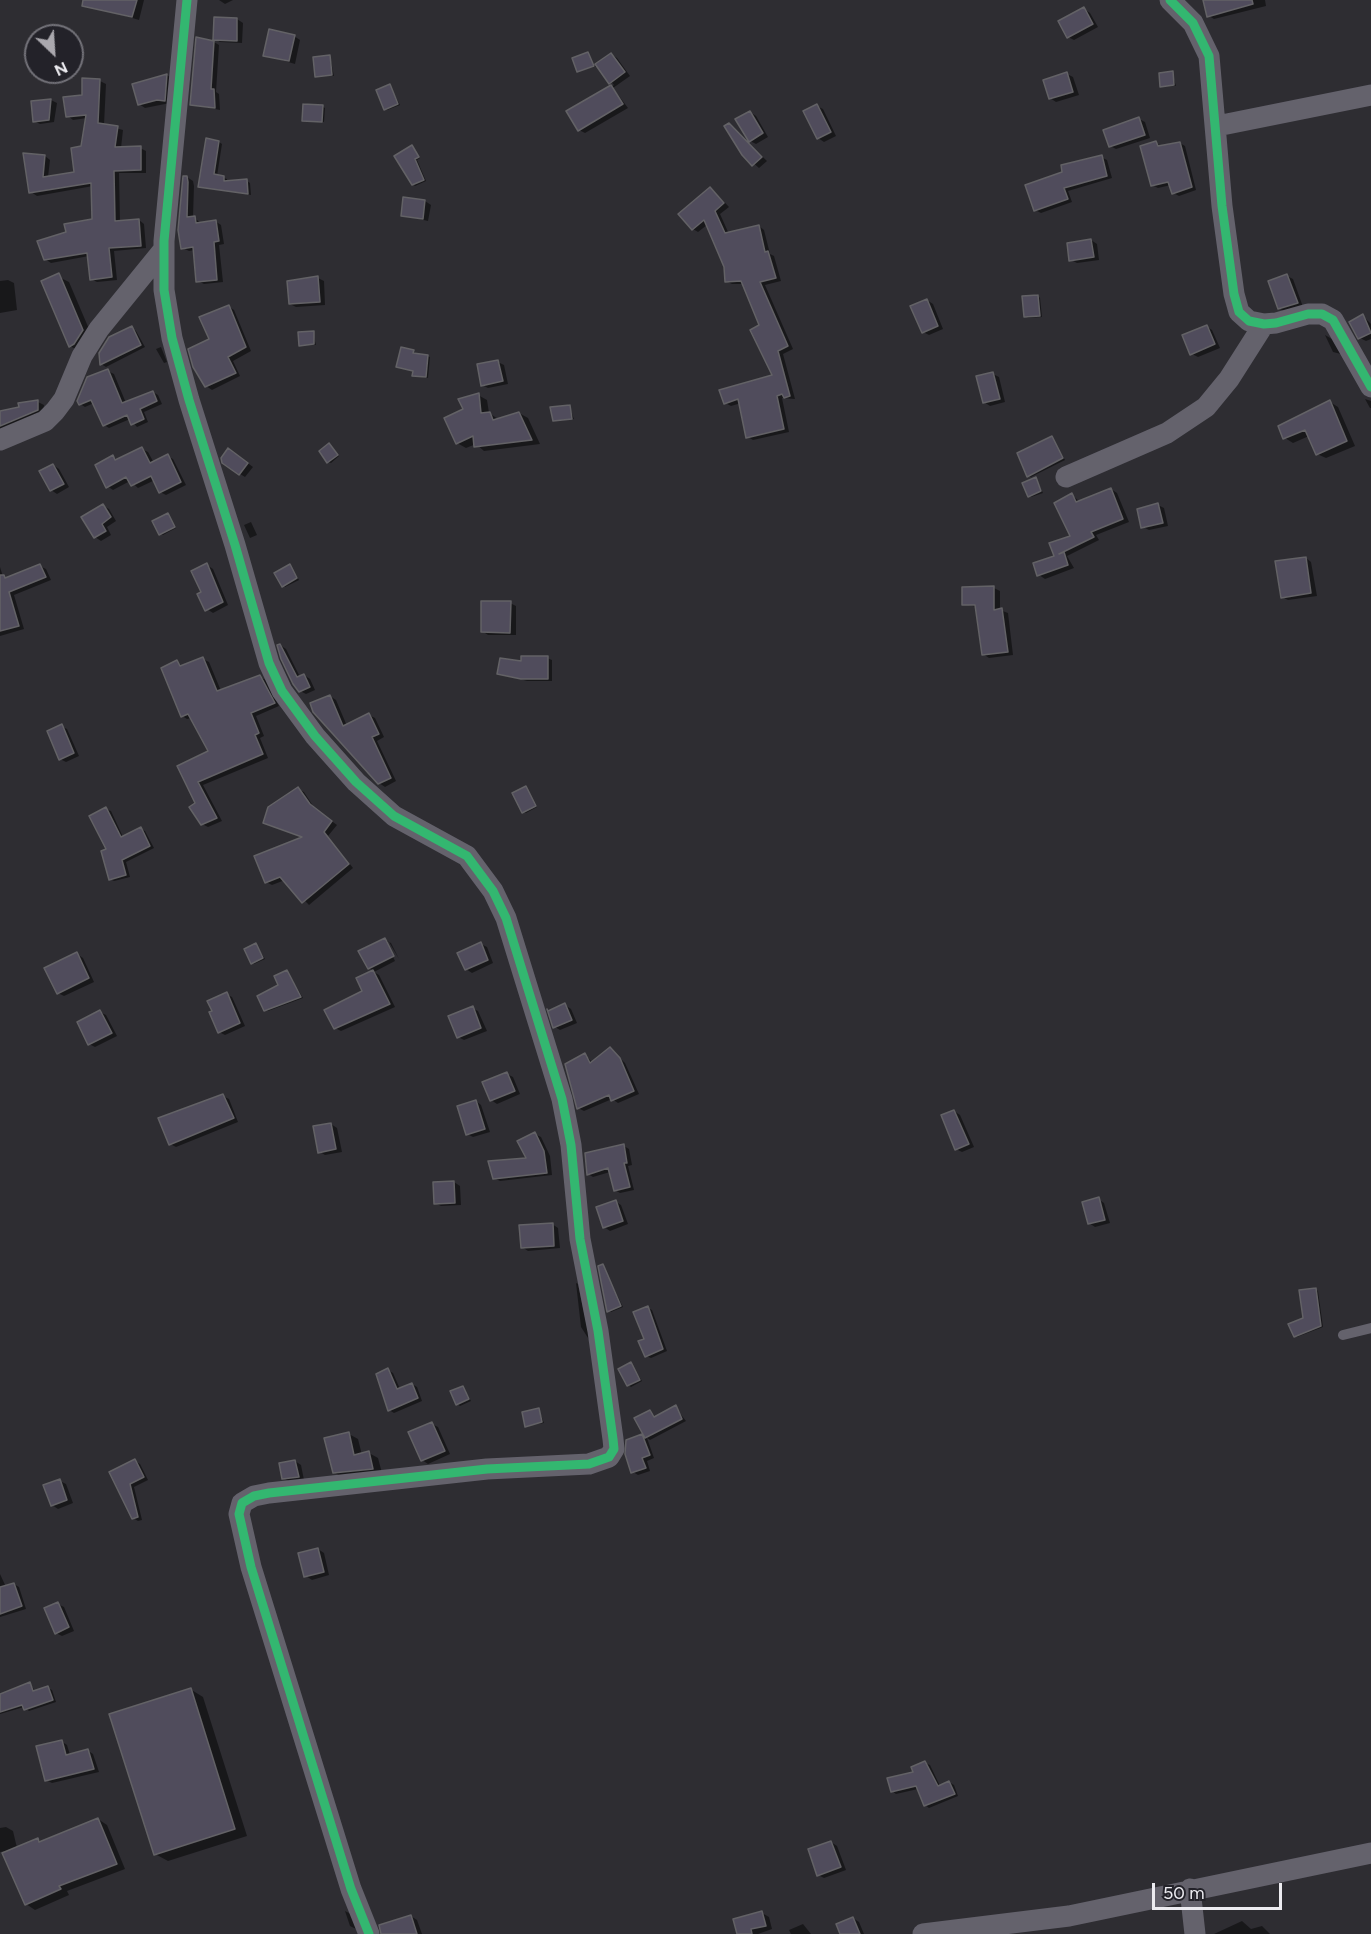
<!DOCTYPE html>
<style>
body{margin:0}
#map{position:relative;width:1371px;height:1934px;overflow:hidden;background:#2e2d32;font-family:Figtree,sans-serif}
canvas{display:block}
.north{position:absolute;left:24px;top:24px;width:60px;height:60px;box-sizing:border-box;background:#232229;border:2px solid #737279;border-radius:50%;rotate:155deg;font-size:16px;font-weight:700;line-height:24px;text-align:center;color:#ecebf0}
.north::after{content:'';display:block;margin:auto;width:21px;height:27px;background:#aaa8ae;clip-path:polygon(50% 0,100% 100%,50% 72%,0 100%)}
.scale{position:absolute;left:1152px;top:1883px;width:130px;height:27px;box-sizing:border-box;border:3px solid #ecebf0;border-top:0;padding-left:8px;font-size:18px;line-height:21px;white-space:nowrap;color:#ecebf0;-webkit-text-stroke:4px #232229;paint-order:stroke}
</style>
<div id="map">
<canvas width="1371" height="1934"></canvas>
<div class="north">N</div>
<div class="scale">50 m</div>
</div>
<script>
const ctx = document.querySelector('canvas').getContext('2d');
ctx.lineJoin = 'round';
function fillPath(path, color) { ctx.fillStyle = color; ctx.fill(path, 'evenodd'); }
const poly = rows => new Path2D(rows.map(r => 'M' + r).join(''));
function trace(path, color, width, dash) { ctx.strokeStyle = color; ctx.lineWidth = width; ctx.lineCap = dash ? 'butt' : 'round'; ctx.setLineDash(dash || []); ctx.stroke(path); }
const shadow = poly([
 [105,0,144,0,139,20,102,9],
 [219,0,233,0,225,4],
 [1205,0,1265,0,1266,6,1214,19,1209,16],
 [1084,9,1090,13,1098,27,1074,40,1068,37],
 [215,18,237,19,243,23,242,43,220,42,215,39],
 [294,36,300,40,295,64,265,55],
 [214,42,219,45,216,92,219,94,220,110,191,104],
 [588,53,595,66,611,54,617,58,630,76,613,88,628,108,585,133,579,130,568,112,614,85,598,66,578,71],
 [330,57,334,76,317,76],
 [1172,73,1176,86,1162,86],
 [1067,74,1073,77,1079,95,1056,102,1050,98],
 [167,75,173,79,170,103,145,108,139,104,134,85],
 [84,80,100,81,106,84,104,125,123,130,121,148,140,148,146,151,146,173,119,173,120,222,139,220,144,224,146,248,114,251,117,280,97,282,91,279,89,256,51,263,45,259,67,233,94,220,93,186,37,196,31,192,45,156,50,160,48,177,76,173,87,118,73,120,68,116,83,96],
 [390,86,400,105,387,110,385,109],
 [51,100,57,103,54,122,40,124,34,121],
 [817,106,823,109,836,136,824,142,818,138],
 [323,107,325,108,324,122,303,120],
 [750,112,756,116,768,137,756,144,750,141],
 [1139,119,1145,122,1150,138,1116,149,1110,146],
 [729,125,767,161,759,168,742,153],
 [219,142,222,144,217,176,227,179,227,182,247,181,250,183,251,195,199,186],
 [1156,143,1163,147,1180,143,1185,146,1196,190,1179,196,1173,193,1171,185,1158,188,1152,185],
 [412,147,420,158,417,160,426,181,415,186,413,184],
 [1101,157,1107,160,1112,178,1068,191,1072,202,1041,213,1035,210],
 [187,177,193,181,194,186,193,217,201,223,215,221,221,225,224,244,219,245,223,282,204,284,198,281,195,250,189,251,183,248],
 [711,188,729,207,720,214,729,234,759,226,764,230,770,254,774,256,781,281,765,285,793,349,783,354,795,399,782,398,789,432,753,440,748,437,741,403,731,406,725,403,774,375,761,326,744,284,732,284,726,281,725,267,707,225,698,232,693,229],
 [425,201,431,205,428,221,402,215],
 [1091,240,1097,244,1099,260,1077,263,1071,260],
 [1287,276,1293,279,1303,307,1285,312,1279,308],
 [59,277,69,282,92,336,79,351,70,346],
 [318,278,324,281,325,305,296,307,290,304],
 [8,280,14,283,17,310,0,313,0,281],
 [1038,296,1040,298,1042,317,1028,318,1025,316],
 [927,300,933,304,943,329,929,335,923,332],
 [228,306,234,310,251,351,233,361,240,376,212,390,206,386,211,340],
 [1363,316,1371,324,1371,339,1366,341,1360,338],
 [1206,326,1212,330,1220,348,1198,357,1192,354],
 [132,328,136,331,145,347,106,367,101,364],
 [313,333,316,345,300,345],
 [1325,335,1332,339,1341,354,1333,352],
 [161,347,167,362,164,363,156,349],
 [402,349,430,357,428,378,416,376],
 [498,362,504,365,508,384,488,388,482,385],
 [108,371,114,374,126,403,153,392,158,395,162,404,144,412,148,422,137,427,130,419,109,428,104,425,94,403,85,407,80,404],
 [993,374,999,377,1005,402,990,406,984,402],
 [478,395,487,400,489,413,498,419,519,413,528,418,540,444,484,451,476,444,466,448,457,443,465,410],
 [1365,399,1371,401,1371,408,1370,408],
 [38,402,44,405,43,413,0,432,0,412],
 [1330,402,1338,407,1355,446,1326,458,1317,454,1309,436,1293,443,1285,438],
 [569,406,574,419,554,421],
 [1052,438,1065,460,1031,477,1028,476],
 [332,447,339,456,331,463,328,462],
 [142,449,148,452,154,463,167,456,173,459,186,485,166,495,160,492,155,480,138,488,130,481,113,490,107,486,113,457,118,460],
 [234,453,253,467,245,477,240,474],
 [53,465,59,469,69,487,57,494,51,490],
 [1036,479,1043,493,1031,497,1029,496],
 [1111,489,1117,493,1129,522,1096,535,1099,540,1067,556,1074,568,1045,579,1039,575,1072,537,1072,495,1080,502],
 [1158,505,1164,508,1168,526,1149,530,1143,527],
 [103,506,109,509,116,521,107,527,111,535,101,541,95,537,83,518],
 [168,515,176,528,163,535,160,534],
 [251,522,257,535,250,538,244,525],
 [1306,558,1311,562,1317,596,1288,600,1282,597],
 [207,565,213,569,228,605,213,613,207,609,203,592],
 [40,566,46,569,51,580,14,595,24,629,0,636,0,567,4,580],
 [290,566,299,580,285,587,283,585],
 [994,588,1000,591,1000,610,1008,613,1013,655,989,658,983,654,977,607,964,604],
 [510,603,516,606,516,635,488,635,482,631],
 [280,645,286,649,300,677,304,675,310,679,315,690,306,694,300,691],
 [547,658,552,660,552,681,527,681,499,673],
 [203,659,209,662,221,691,260,677,266,680,279,706,256,716,264,736,260,738,268,758,203,785,222,821,208,827,202,824,197,804,179,767,210,752,192,718,187,719,182,716,177,662,183,667],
 [330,696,336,700,347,726,369,715,375,718,384,737,377,741,396,781,385,787,379,783,326,727,312,704],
 [61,726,67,729,79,756,66,762,60,759],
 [526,788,537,807,526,813,523,812],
 [298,789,304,792,315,809,337,825,328,836,353,868,309,905,285,880,272,885,266,882,304,837,265,822],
 [106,809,111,811,123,837,141,829,145,831,154,848,126,862,130,877,114,881,110,879],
 [385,940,391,943,399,959,389,942,386,942,395,961,374,972,379,975,395,1007,341,1031,335,1028,364,992,358,979,374,971,369,968],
 [481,944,487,947,493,963,472,973,466,969],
 [256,945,265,959,254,964,252,963],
 [77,954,83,958,94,982,64,996,58,993],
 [287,971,303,998,268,1011,266,1010],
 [226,994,232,997,245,1026,225,1035,219,1032],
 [565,1005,571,1009,577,1023,560,1030,555,1027],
 [472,1008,478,1011,487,1031,464,1040,458,1037],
 [100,1012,106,1015,117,1036,95,1047,89,1044],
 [610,1048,625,1063,639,1094,618,1103,612,1099,584,1111,578,1108,585,1055,593,1063],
 [507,1074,513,1077,520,1094,497,1104,491,1100],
 [223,1096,229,1099,238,1122,176,1147,170,1144],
 [476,1101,481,1105,490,1132,473,1137,467,1134],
 [954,1111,960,1115,974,1147,962,1152,956,1149],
 [331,1124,337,1128,342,1152,325,1155,320,1152],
 [535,1134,541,1137,550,1156,552,1175,500,1181,494,1178,528,1160],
 [624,1146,629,1149,632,1165,628,1166,634,1190,620,1193,615,1190,610,1172,593,1177,588,1174],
 [454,1182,460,1186,461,1205,441,1206,435,1203],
 [1098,1199,1104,1203,1110,1223,1095,1227,1089,1223],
 [616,1202,621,1205,628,1224,610,1231,604,1227],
 [552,1224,558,1228,560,1248,528,1251,522,1247],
 [603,1266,623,1307,611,1312,609,1311],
 [576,1283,578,1284,590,1341,581,1327],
 [1316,1289,1318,1291,1323,1327,1297,1337,1295,1336,1305,1319],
 [648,1308,652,1310,667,1351,651,1358,646,1356],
 [631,1364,642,1381,631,1387,628,1385],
 [388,1370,393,1373,400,1389,412,1384,417,1387,422,1401,394,1413,389,1410],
 [463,1387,471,1401,460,1406,457,1404],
 [675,1407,686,1421,650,1440,647,1438,654,1458,647,1461,650,1471,638,1475,633,1472,642,1436,646,1438,636,1419,650,1412,656,1417],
 [539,1410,544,1423,526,1426],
 [432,1424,438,1427,450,1454,428,1464,422,1460],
 [349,1434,358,1439,362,1455,369,1453,378,1458,382,1473,343,1478,334,1472],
 [135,1461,140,1464,148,1480,134,1487,142,1520,138,1521,133,1518,111,1472],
 [295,1461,301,1465,304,1480,289,1481,283,1478],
 [60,1481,66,1484,73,1503,58,1509,52,1505],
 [318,1549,324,1553,329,1575,312,1580,306,1576],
 [0,1574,6,1587,14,1584,19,1587,26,1609,0,1617],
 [58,1604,64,1607,74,1631,62,1636,56,1633],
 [30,1684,36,1692,48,1688,52,1690,56,1702,29,1711,24,1707,0,1714,0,1695],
 [190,1689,203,1697,247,1836,168,1861,155,1854],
 [61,1741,67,1745,70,1755,87,1750,93,1754,99,1772,52,1783,46,1780],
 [925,1763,930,1765,940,1786,949,1782,954,1785,958,1796,929,1808,925,1805,918,1789,896,1794,892,1791],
 [98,1819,107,1825,125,1869,67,1891,69,1895,35,1910,26,1904,11,1850,0,1852,0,1828,6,1827,13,1831,17,1848,38,1839,42,1842],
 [831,1842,837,1846,846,1870,824,1878,818,1875],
 [345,1911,351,1914,356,1929,350,1926],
 [762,1913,769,1917,772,1929,758,1934,739,1934],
 [411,1916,417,1920,422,1934,382,1934],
 [853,1918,859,1922,864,1934,842,1934],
 [1242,1921,1251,1929,1262,1926,1270,1934,1214,1934],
 [803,1924,811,1934,791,1934,789,1930]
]);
const building = poly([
 [83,0,137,0,132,17,82,6,83,0],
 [1203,0,1252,0,1253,4,1207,17,1203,0],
 [1084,7,1093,24,1067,38,1058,21,1084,7],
 [214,17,237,18,237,41,213,40,214,17],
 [269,29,295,35,289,61,263,56,269,29],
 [196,37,214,41,211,89,214,89,215,108,190,105,196,37],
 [588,52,594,66,577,72,572,58,588,52],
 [611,53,625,72,609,84,595,64,611,53],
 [330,55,332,75,315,77,313,57,330,55],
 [1173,71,1174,85,1160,87,1159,73,1173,71],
 [1067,72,1073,92,1049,99,1043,80,1067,72],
 [167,74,165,101,157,100,138,105,132,84,167,74],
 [82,78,100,79,98,123,118,126,115,147,141,146,141,170,114,171,115,221,139,219,141,246,109,248,112,277,90,280,87,253,44,260,37,241,66,232,64,224,92,219,91,183,29,193,23,153,45,155,43,177,74,172,71,148,81,146,86,115,66,117,63,97,82,95,82,78],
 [390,84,398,104,384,110,376,90,390,84],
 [611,85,623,104,578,131,566,111,611,85],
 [51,99,49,120,33,122,31,101,51,99],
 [303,104,323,105,322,122,302,121,303,104],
 [817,104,831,132,817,139,803,111,817,104],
 [750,111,763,133,749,142,735,119,750,111],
 [1139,117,1145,135,1109,147,1103,130,1139,117],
 [729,123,762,157,752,166,742,155,724,126,729,123],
 [206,138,219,141,214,174,224,176,224,181,247,179,248,194,198,187,206,138],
 [1156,141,1158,146,1180,142,1192,187,1172,194,1168,182,1151,186,1140,146,1156,141],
 [412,145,419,157,415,159,424,180,412,185,394,156,412,145],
 [1102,155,1107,176,1064,188,1068,199,1034,211,1025,185,1062,172,1061,165,1102,155],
 [183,176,187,176,188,182,187,217,195,216,196,223,216,220,219,241,214,242,217,280,196,282,193,247,181,249,178,230,183,176],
 [710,187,724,203,715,211,725,233,759,225,765,252,768,251,776,278,760,282,788,346,778,351,790,396,784,398,782,394,777,396,784,429,746,438,738,399,724,404,719,390,772,375,750,330,759,325,741,281,725,282,724,267,704,220,692,230,678,214,710,187],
 [403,197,425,200,423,219,401,216,403,197],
 [1091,239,1094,257,1069,261,1067,243,1091,239],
 [59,273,83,330,74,344,69,347,41,281,59,273],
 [1287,274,1298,303,1278,309,1268,281,1287,274],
 [318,276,320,302,289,304,287,281,318,276],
 [1038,295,1040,316,1024,317,1022,296,1038,295],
 [927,299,938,326,922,333,910,306,927,299],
 [229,305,246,347,228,357,236,373,205,387,193,367,188,349,209,339,199,317,229,305],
 [1363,314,1371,333,1358,339,1349,322,1363,314],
 [1207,325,1215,344,1190,355,1182,335,1207,325],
 [132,326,141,345,100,365,99,353,109,337,132,326],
 [314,331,314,344,299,346,298,332,314,331],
 [401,347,414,350,413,353,428,355,426,377,412,376,413,371,396,367,401,347],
 [498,360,503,381,481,386,477,364,498,360],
 [108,369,122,403,153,391,157,401,140,409,144,419,131,425,127,415,103,426,91,400,79,405,77,401,87,377,108,369],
 [993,372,1000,399,983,403,976,376,993,372],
 [479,393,481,413,490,412,493,420,519,412,532,440,474,447,473,436,456,444,444,418,463,409,458,399,479,393],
 [38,400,38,410,0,426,0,411,19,407,18,403,38,400],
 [1330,400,1347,441,1316,455,1305,430,1283,439,1278,426,1330,400],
 [570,405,572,419,553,421,550,407,570,405],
 [1052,436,1063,458,1027,477,1017,453,1052,436],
 [329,443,338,455,327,463,319,451,329,443],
 [142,447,150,463,168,454,181,482,159,493,151,476,131,486,126,477,106,488,95,465,113,455,115,460,142,447],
 [228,448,248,463,239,475,222,463,221,458,228,448],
 [53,464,64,484,50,491,39,471,53,464],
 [1036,477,1041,491,1028,497,1022,483,1036,477],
 [1111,488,1123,519,1091,532,1094,537,1059,554,1064,552,1068,565,1037,576,1033,563,1054,556,1049,543,1070,536,1054,503,1072,493,1076,502,1111,488],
 [1158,503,1163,523,1141,528,1137,509,1158,503],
 [103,504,111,517,102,524,106,531,94,538,81,517,103,504],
 [168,513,175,527,159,535,152,521,168,513],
 [1306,557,1311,593,1281,598,1275,561,1306,557],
 [207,563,223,602,205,611,197,594,201,592,191,571,207,563],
 [40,564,46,577,9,592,19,626,0,631,0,575,4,575,5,578,40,564],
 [290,564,297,578,282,587,274,573,290,564],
 [994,586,994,610,1002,608,1008,652,982,655,975,605,962,605,962,587,994,586],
 [481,601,511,601,510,633,481,632,481,601],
 [280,644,297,677,304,674,310,687,299,692,293,684,281,659,277,645,280,644],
 [521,656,548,656,548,679,521,679,497,674,500,658,521,661,521,656],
 [203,657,217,691,260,675,275,703,251,713,259,733,255,735,263,754,198,782,217,818,201,825,189,807,195,803,177,766,208,751,188,714,181,717,161,668,177,660,180,666,203,657],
 [330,695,343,726,369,713,379,734,372,737,391,778,378,784,313,712,310,703,330,695],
 [62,724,74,753,59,760,47,731,62,724],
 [526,786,536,806,522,813,512,793,526,786],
 [298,787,310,804,332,821,324,832,349,864,302,903,280,877,265,883,254,856,302,837,263,823,268,807,298,787],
 [106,807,121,837,141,827,150,846,122,860,126,875,109,880,101,851,106,849,89,816,106,807],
 [385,938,394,956,368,969,358,951,385,938],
 [481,942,488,960,465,970,457,953,481,942],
 [256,943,263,958,251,964,244,949,256,943],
 [77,952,89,978,57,994,44,968,77,952],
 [287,970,301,997,264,1011,257,996,278,985,274,976,287,970],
 [373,970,390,1004,334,1029,324,1010,362,991,356,978,373,970],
 [227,992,240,1023,218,1033,209,1012,212,1011,207,1001,227,992],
 [565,1003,572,1020,553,1028,547,1009,548,1011,565,1003],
 [473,1006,481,1028,457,1038,448,1016,473,1006],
 [100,1010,112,1033,88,1045,77,1022,100,1010],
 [610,1047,620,1058,634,1091,611,1101,609,1095,577,1109,565,1064,585,1053,590,1063,610,1047],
 [507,1072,515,1091,490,1101,482,1082,507,1072],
 [223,1094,234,1118,169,1145,158,1118,223,1094],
 [476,1100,485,1129,466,1135,457,1106,476,1100],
 [954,1110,969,1144,955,1150,941,1115,954,1110],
 [331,1123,336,1149,318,1153,313,1126,331,1123],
 [535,1132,544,1151,547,1173,493,1179,488,1161,526,1158,517,1141,535,1132],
 [624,1144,627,1163,624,1163,630,1187,614,1191,608,1168,587,1175,585,1153,624,1144],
 [454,1181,455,1203,434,1204,433,1182,454,1181],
 [1099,1197,1105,1220,1088,1224,1082,1202,1099,1197],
 [616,1200,623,1221,603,1228,596,1207,616,1200],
 [553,1223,554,1246,521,1248,519,1225,553,1223],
 [603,1264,621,1306,607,1312,598,1266,603,1264],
 [1316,1288,1321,1326,1294,1337,1288,1324,1303,1318,1299,1290,1316,1288],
 [648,1306,663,1349,645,1357,638,1341,644,1339,633,1312,648,1306],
 [631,1362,640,1380,627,1386,618,1369,631,1362],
 [388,1368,397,1389,412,1383,418,1398,388,1411,376,1374,388,1368],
 [463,1386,469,1399,456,1405,450,1391,463,1386],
 [676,1405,682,1419,645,1438,634,1418,650,1410,654,1417,676,1405],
 [539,1408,542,1422,525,1427,522,1412,539,1408],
 [432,1422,445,1451,421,1461,408,1432,432,1422],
 [349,1432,354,1455,369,1451,373,1469,333,1473,324,1438,349,1432],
 [642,1434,650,1455,642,1458,646,1468,631,1473,625,1454,626,1440,642,1434],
 [135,1459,144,1477,130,1484,138,1517,132,1519,109,1472,135,1459],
 [295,1460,299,1477,282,1479,279,1463,295,1460],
 [60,1479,67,1500,51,1506,43,1485,60,1479],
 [318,1548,324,1572,304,1577,298,1553,318,1548],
 [14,1583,22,1606,0,1614,0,1587,14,1583],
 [58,1602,69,1627,55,1634,44,1608,58,1602],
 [30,1682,33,1691,48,1686,53,1700,24,1710,22,1705,0,1712,0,1694,30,1682],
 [191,1688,235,1829,154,1855,109,1714,191,1688],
 [62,1740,66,1755,88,1749,94,1769,45,1781,36,1746,62,1740],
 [925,1761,938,1786,949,1781,955,1794,924,1806,916,1786,891,1792,887,1778,913,1772,911,1767,925,1761],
 [98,1818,117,1864,59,1886,61,1889,25,1905,2,1853,38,1838,39,1842,98,1818],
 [831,1841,841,1867,817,1876,808,1849,831,1841],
 [762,1911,766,1926,751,1929,752,1934,737,1934,733,1919,762,1911],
 [411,1915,417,1934,381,1934,379,1925,411,1915],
 [853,1917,860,1934,840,1934,836,1924,853,1917]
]);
const lane = poly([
 [1343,1335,1371,1328]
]);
const street = poly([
 [187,0,164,241,164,290,172,338,189,400,235,545,269,663,282,691,315,736,356,782,394,816,467,856,493,891,506,918,562,1099,571,1145,580,1239,598,1331,613,1439,614,1449,609,1457,589,1464,487,1469,269,1493,254,1496,242,1503,239,1514,251,1567,351,1889,369,1934],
 [1170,0,1193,23,1209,56,1222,206,1234,294,1239,312,1249,321,1264,324,1276,323,1308,314,1322,314,1333,320,1371,387],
 [1217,126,1371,95],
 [0,440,45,421,55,411,64,399,82,356,99,329,164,249],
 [1066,477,1167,433,1206,407,1229,379,1264,324],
 [1190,1889,1195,1934],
 [923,1934,1069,1916,1371,1853]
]);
const cycleway = poly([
 [187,0,164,241,164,290,172,338,189,400,235,545,269,663,282,691,315,736,356,782,394,816,467,856,493,891,506,918,562,1099,571,1145,580,1239,598,1331,613,1439,614,1449,609,1457,589,1464,487,1469,269,1493,254,1496,242,1503,239,1514,251,1567,351,1889,369,1934],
 [1170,0,1193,23,1209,56,1222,206,1234,294,1239,312,1249,321,1264,324,1276,323,1308,314,1322,314,1333,320,1371,387]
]);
fillPath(shadow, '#0007');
fillPath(building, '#504c5c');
trace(building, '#636266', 1.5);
trace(lane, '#64626c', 10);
trace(street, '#64626c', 21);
trace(cycleway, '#33b770', 9);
</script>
